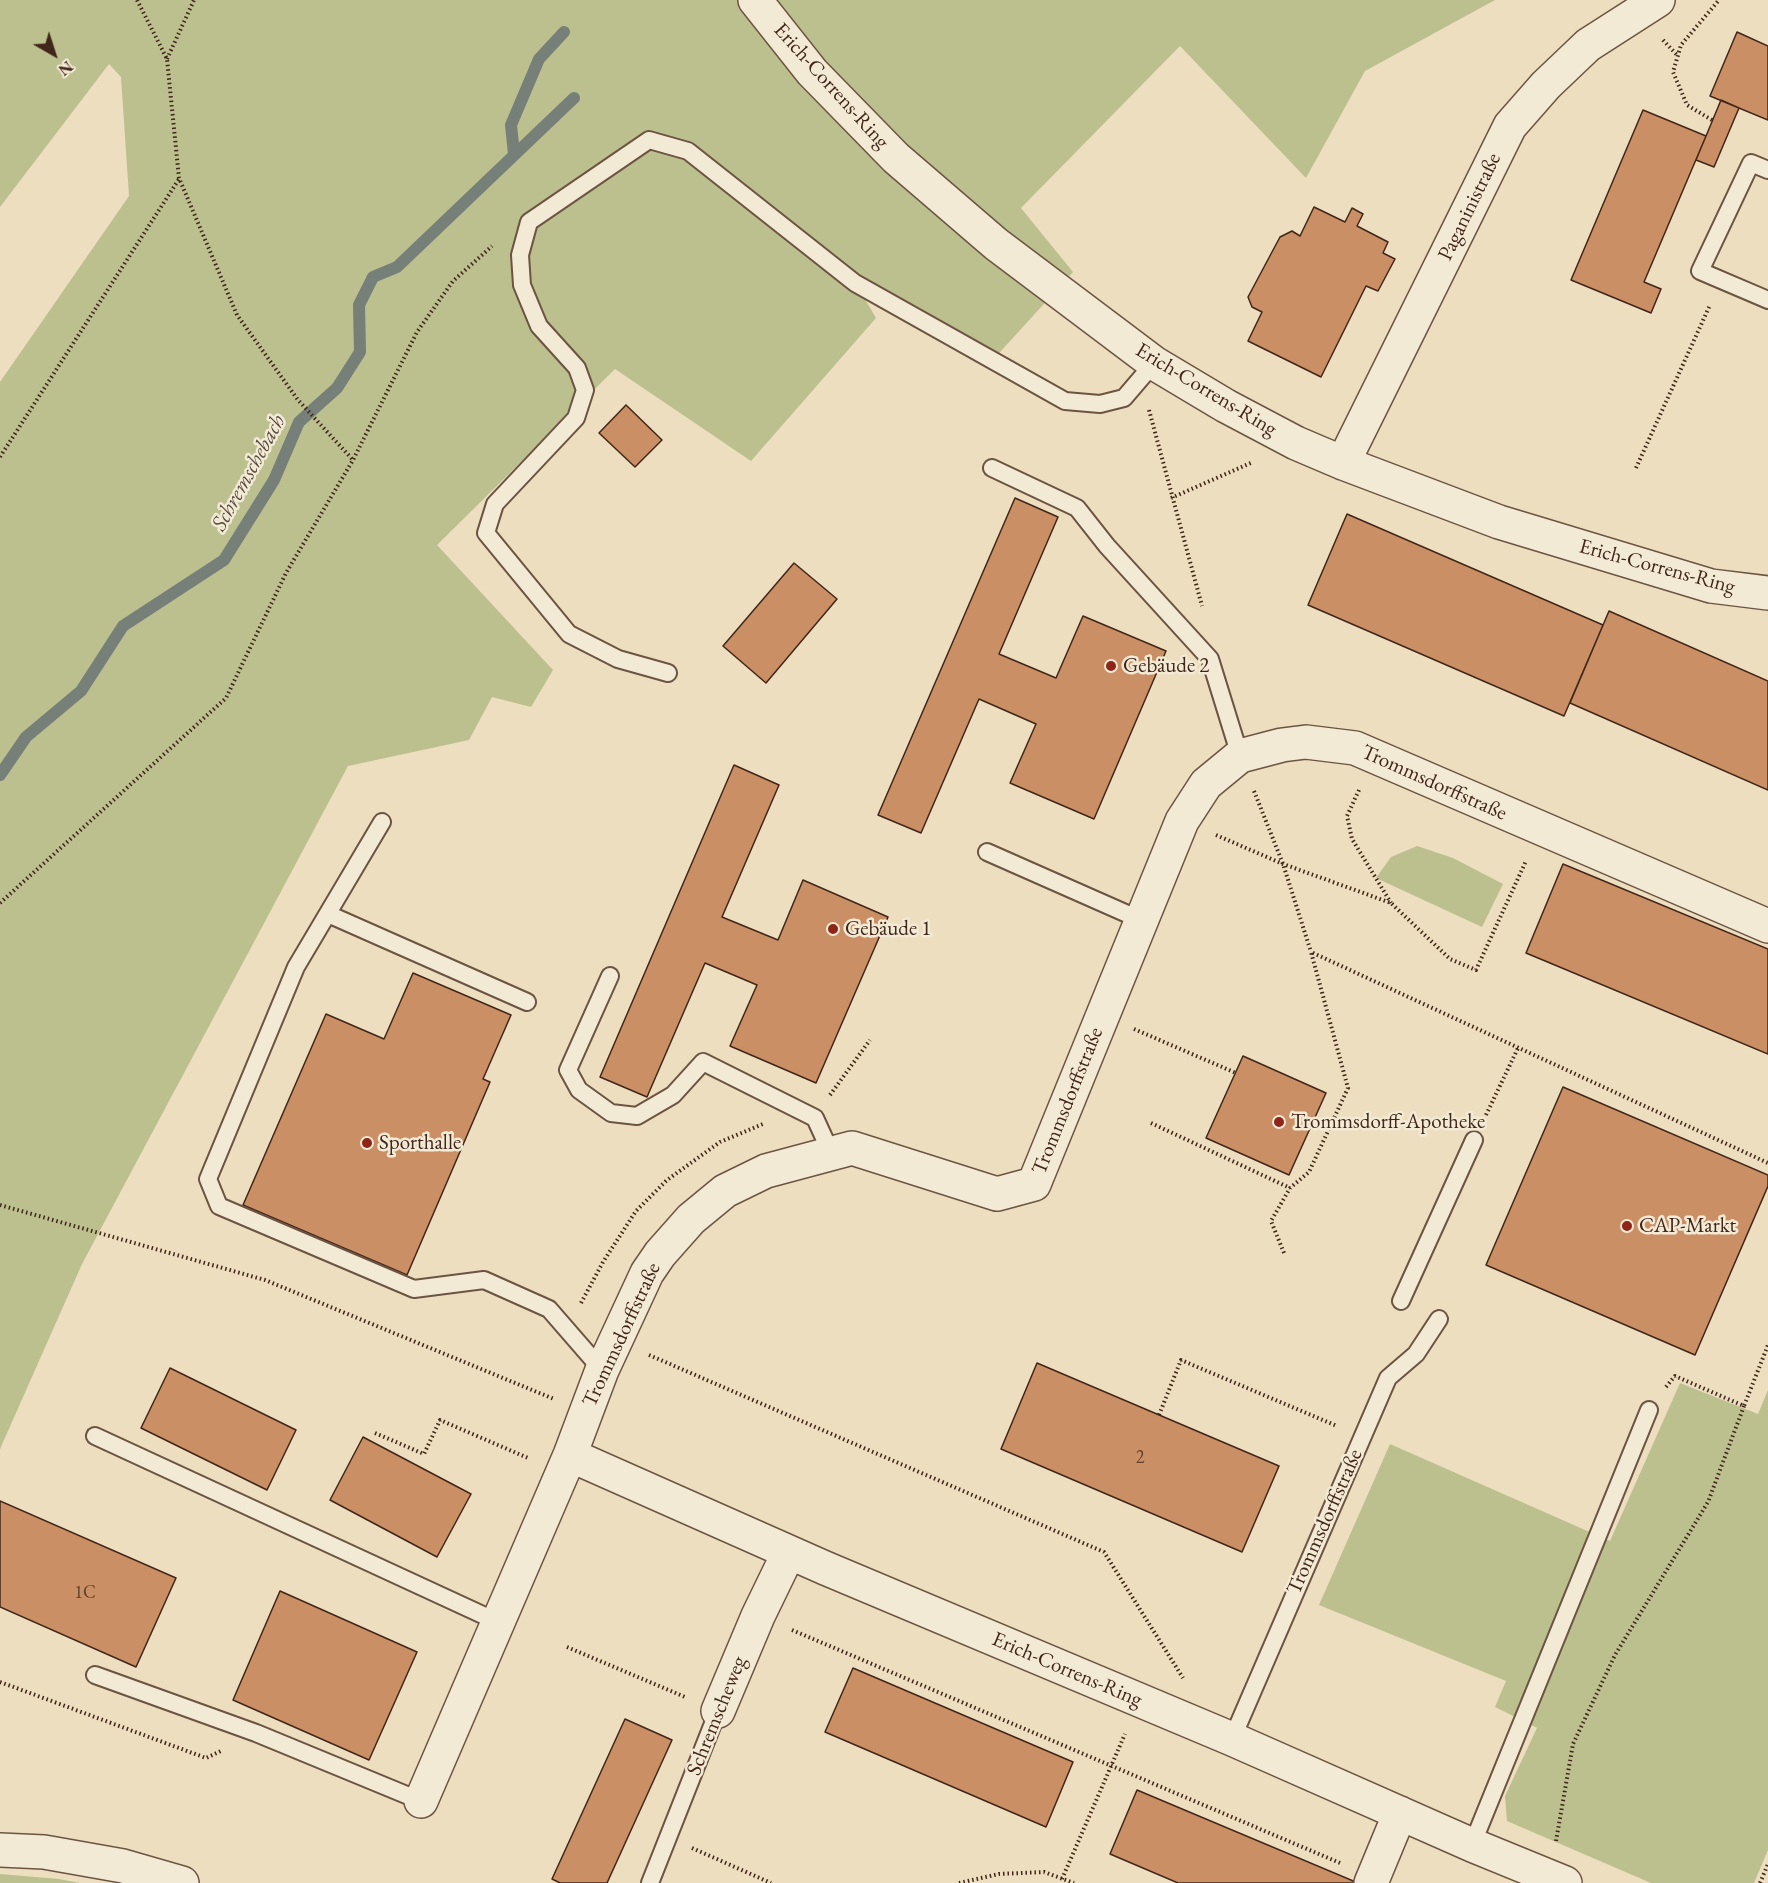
<!DOCTYPE html>
<meta charset="utf-8">
<style>
body{margin:0}
#map{position:relative;width:1768px;height:1883px;overflow:hidden;background:#ecdebe;font-family:"EB Garamond",serif}
canvas{display:block}
.north{position:absolute;left:24px;top:24px;width:60px;height:60px;-webkit-text-stroke:4px #f3ead5;paint-order:stroke;rotate:141deg;font-size:16px;font-weight:700;line-height:24px;text-align:center;color:#41261a}
.north::after{content:'';display:block;margin:auto;width:21px;height:27px;background:#41261a;clip-path:polygon(50% 0,100% 100%,50% 72%,0 100%)}
</style>
<div id="map">
<canvas width="1768" height="1883"></canvas>
<div class="north">N</div>
</div>
<script>
const ctx = document.querySelector('canvas').getContext('2d');
ctx.lineJoin = 'round';
function fillPath(path, color) { ctx.fillStyle = color; ctx.fill(path, 'evenodd'); }
const poly = rows => new Path2D(rows.map(r => 'M' + r).join(''));
function trace(path, color, width, dash) { ctx.strokeStyle = color; ctx.lineWidth = width; ctx.lineCap = dash ? 'butt' : 'round'; ctx.setLineDash(dash || []); ctx.stroke(path); }
function write(font, color, halo, rows, align = 'center') {
  ctx.font = font + ' "EB Garamond",serif'; ctx.lineWidth = 5; ctx.setLineDash([]); ctx.textBaseline = 'middle'; ctx.strokeStyle = halo; ctx.fillStyle = color; for (const [text, x, y, turn = 0] of rows) {
    ctx.save(); ctx.translate(x, y); ctx.rotate((+turn || 0) * Math.PI / 180); ctx.textAlign = isNaN(turn) ? turn : align; if (halo) ctx.strokeText(text, 0, 0); ctx.fillText(text, 0, 0); ctx.restore();
  }
}
const green = poly([
 [0,0,1495,0,1365,71,1306,178,1180,46,1021,208,1073,272,991,362,856,284,876,318,751,461,615,369,437,545,553,670,531,707,492,697,469,740,348,766,82,1264,0,1449,0,382,129,196,121,77,109,64,0,207],
 [1417,846,1453,858,1503,884,1482,927,1376,878,1391,857],
 [1680,1383,1758,1414,1768,1390,1768,1850,1754,1883,1651,1883,1507,1821,1505,1796,1537,1728,1495,1707,1506,1681,1319,1605,1390,1444,1610,1541],
 [0,1874,59,1879,80,1883,0,1883]
]);
const stream = poly([
 [514,154,511,125,539,59,564,32],
 [0,775,26,737,81,691,123,626,224,560,274,480,299,422,337,388,360,352,359,305,373,277,397,267,574,98]
]);
const building = poly([
 [1737,32,1768,46,1768,120,1710,96,1737,32],
 [1721,100,1739,108,1714,167,1696,160,1721,100],
 [1643,110,1706,136,1644,282,1661,289,1651,313,1571,280,1643,110],
 [1314,207,1345,222,1352,208,1363,214,1357,226,1388,242,1383,253,1395,259,1378,291,1366,286,1321,377,1248,341,1262,312,1252,307,1248,297,1280,237,1292,231,1300,236,1314,207],
 [626,405,662,440,635,467,599,433,626,405],
 [1015,498,1058,517,999,654,1056,678,1083,616,1166,651,1094,819,1010,783,1036,724,979,699,921,833,878,815,1015,498],
 [1347,514,1603,625,1564,716,1308,605,1347,514],
 [794,563,837,599,766,683,723,646,794,563],
 [1609,611,1768,681,1768,790,1570,703,1609,611],
 [734,765,779,785,722,917,778,940,803,880,888,917,816,1083,730,1046,757,985,705,963,647,1097,600,1077,734,765],
 [1563,864,1768,949,1768,1054,1526,953,1563,864],
 [413,973,511,1015,483,1079,490,1082,407,1275,243,1205,326,1014,384,1039,413,973],
 [1243,1056,1326,1093,1289,1175,1206,1138,1243,1056],
 [1563,1087,1768,1175,1768,1186,1695,1355,1486,1265,1563,1087],
 [1037,1363,1279,1466,1242,1552,1001,1449,1037,1363],
 [170,1368,296,1430,267,1490,141,1428,170,1368],
 [363,1437,471,1494,437,1557,330,1500,363,1437],
 [0,1501,176,1578,136,1667,0,1607,0,1501],
 [280,1591,417,1652,369,1760,233,1700,280,1591],
 [853,1668,1073,1762,1046,1827,825,1732,853,1668],
 [625,1719,672,1740,607,1883,560,1883,552,1879,625,1719],
 [1137,1790,1358,1883,1178,1883,1110,1854,1137,1790]
]);
const path = poly([
 [137,0,167,59,179,178,237,315,298,400,353,460],
 [1663,40,1677,55],
 [167,59,194,0],
 [1712,120,1687,105,1673,72,1681,45,1719,0],
 [1149,410,1202,606],
 [0,457,179,179],
 [1636,468,1710,305],
 [1171,498,1253,462],
 [1359,790,1347,816,1352,839,1391,903],
 [1254,791,1283,864,1311,952],
 [1216,835,1283,864,1391,903,1450,959,1476,970,1526,861],
 [0,903,226,698,286,573,353,460,417,332,453,281,492,246],
 [1134,1029,1236,1073],
 [830,1095,870,1040],
 [1486,1115,1518,1048],
 [1151,1123,1290,1188],
 [0,1205,265,1280,554,1399],
 [1284,1253,1271,1221,1290,1188,1309,1172,1348,1088,1311,952,1768,1163],
 [581,1303,603,1262,636,1211,667,1180,720,1142,763,1124],
 [649,1355,1104,1552,1183,1678],
 [1666,1387,1675,1376,1744,1406,1768,1345],
 [1159,1415,1181,1360,1337,1426],
 [375,1433,424,1454,440,1420,528,1458],
 [792,1630,1340,1863],
 [567,1647,685,1697],
 [0,1682,206,1758,221,1751],
 [1556,1841,1573,1744,1615,1655,1708,1502,1744,1406],
 [692,1848,771,1883],
 [1062,1879,1125,1734],
 [959,1883,999,1874,1044,1872,1074,1883],
 [1760,1883,1768,1864]
]);
const service = poly([
 [1768,170,1751,163,1700,271,1768,300],
 [992,468,1077,508,1107,546,1210,659,1240,756],
 [668,673,618,659,569,634,486,533,495,504,576,418,585,390,577,368,539,326,522,285,520,255,529,222,649,140,688,151,855,283,1065,401,1100,404,1124,398,1154,363],
 [382,822,296,967,208,1179,219,1206,414,1289,484,1280,549,1309,602,1370],
 [987,852,1141,920],
 [328,914,527,1002],
 [610,976,568,1070,579,1090,611,1113,637,1116,673,1095,703,1062,815,1118,831,1153],
 [1401,1301,1474,1140],
 [95,1436,498,1622],
 [95,1675,256,1733,421,1801],
 [1232,1739,1388,1378,1416,1354,1439,1319],
 [1472,1845,1649,1410],
 [650,1883,718,1711]
]);
const minor = poly([
 [755,0,812,72,896,158,996,244,1154,363,1226,406,1296,443,1343,463,1499,522,1711,586,1768,593],
 [1343,463,1510,126,1546,85,1588,45,1658,0],
 [570,1455,825,1568,1232,1739,1472,1845,1565,1883],
 [718,1711,758,1616,789,1552],
 [421,1801,570,1455,602,1370,647,1273,660,1254,691,1219,725,1191,766,1171,852,1148,997,1194,1034,1184,1182,821,1206,784,1240,756,1282,745,1306,742,1355,748,1768,926],
 [0,1850,44,1852,123,1866,182,1883],
 [1371,1883,1400,1813]
]);
const markers = [
 [1111,666,6,"#8f2418"],
 [833,929,6,"#8f2418"],
 [1279,1122,6,"#8f2418"],
 [367,1143,6,"#8f2418"],
 [1627,1226,6,"#8f2418"]
];
const numberNames = [
 ["2",1140,1458],
 ["1C",85,1593]
];
const streetNames = [
 ["Erich-Correns-Ring",831,86,48],
 ["Paganinistraße",1470,207,-64],
 ["Erich-Correns-Ring",1206,390,31],
 ["Erich-Correns-Ring",1657,567,15],
 ["Trommsdorffstraße",1434,783,24],
 ["Trommsdorffstraße",1068,1101,-68],
 ["Trommsdorffstraße",622,1335,-65],
 ["Trommsdorffstraße",1325,1522,-66],
 ["Erich-Correns-Ring",1067,1670,23],
 ["Schremscheweg",717,1716,-68]
];
const poiNames = [
 ["Gebäude 2",1123,666],
 ["Gebäude 1",845,929],
 ["Trommsdorff-Apotheke",1291,1122],
 ["Sporthalle",379,1143],
 ["CAP-Markt",1639,1226]
];
const waterNames = [
 ["Schremschebach",249,473,-61]
];
fillPath(green, '#bcc08f');
trace(stream, '#767f78', 12);
fillPath(building, '#ca8f64');
trace(building, '#41261a', 1.5);
trace(service, '#6c5443', 20);
trace(minor, '#6c5443', 36);
trace(path, '#41261a', 4, [1.5, 3]);
trace(service, '#f3ead5', 16);
trace(minor, '#f3ead5', 33);
for (const [x, y, r, color] of markers) { const dot = new Path2D(); dot.arc(x, y, r, 0, 2 * Math.PI); ctx.fillStyle = color; ctx.fill(dot); trace(dot, '#f3ead5', 2); }
write('18px', '#63402c', null, numberNames);
write('21px', '#41261a', '#f3ead5', streetNames);
write('21px', '#41261a', '#f3ead5', poiNames, 'left');
write('italic 22px', '#574b41', '#f3ead5', waterNames);
</script>
